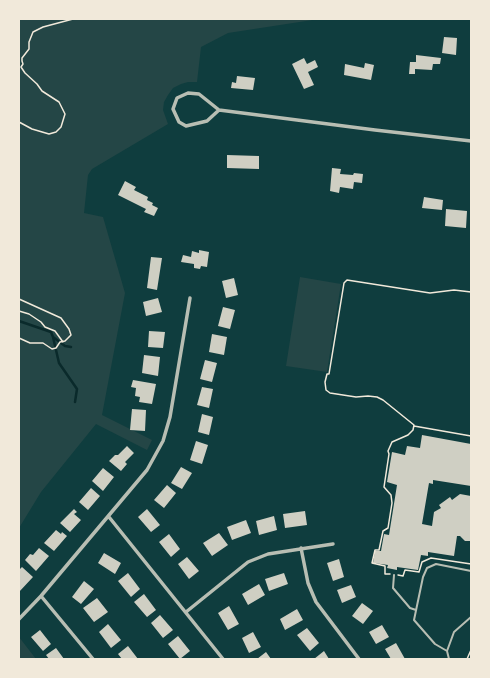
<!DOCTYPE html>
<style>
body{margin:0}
#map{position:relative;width:490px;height:678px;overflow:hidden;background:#0f3d3e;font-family:"Fira Sans",sans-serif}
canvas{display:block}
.frame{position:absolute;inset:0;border:20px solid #f1e9da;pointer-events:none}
</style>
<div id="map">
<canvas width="490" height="678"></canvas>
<div class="frame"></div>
</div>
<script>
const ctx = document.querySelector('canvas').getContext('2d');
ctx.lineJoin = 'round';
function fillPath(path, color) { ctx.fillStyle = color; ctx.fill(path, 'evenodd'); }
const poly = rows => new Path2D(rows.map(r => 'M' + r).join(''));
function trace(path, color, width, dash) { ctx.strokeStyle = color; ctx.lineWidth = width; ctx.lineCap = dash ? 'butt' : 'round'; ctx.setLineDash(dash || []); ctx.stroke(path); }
const green = poly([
 [19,19,319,19,228,33,201,47,197,82,188,82,181,84,173,88,168,95,164,102,163,110,168,124,92,169,88,175,84,213,103,217,125,293,102,415,152,440,147,450,96,424,41,492,19,528],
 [300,277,341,284,327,372,286,366],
 [19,637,36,659,19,659]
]);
const stream = poly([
 [19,321,51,332,53,337,59,363,77,389,75,402],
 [53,337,65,346,71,347]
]);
const building = poly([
 [444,37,457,38,456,55,442,53],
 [416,55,441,58,440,64,433,64,432,70,415,69,415,74,409,74,410,62,416,62],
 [304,58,307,64,315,60,318,67,308,72,314,85,304,89,292,64],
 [365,63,374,65,371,80,344,75,345,64,364,68],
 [237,76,255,78,253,90,231,88,232,82,236,83],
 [227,155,259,156,259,169,227,168],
 [332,168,341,169,340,174,353,175,354,173,363,174,362,183,354,182,353,189,340,187,339,193,330,191],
 [125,181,136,187,134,190,148,197,147,200,153,203,152,205,158,208,154,216,144,212,146,209,118,195],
 [424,197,443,200,442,210,422,208],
 [446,209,467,211,466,228,445,226],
 [199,250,209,252,207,267,201,266,200,269,194,268,194,264,181,262,183,255,191,257,192,251,199,253],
 [151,257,162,258,157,290,147,288],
 [234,278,238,295,226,298,222,281],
 [158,298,162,312,146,316,143,302],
 [223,307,235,310,230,329,218,326],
 [149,331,165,332,163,348,148,347],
 [212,334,227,337,224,355,209,352],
 [144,355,160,357,158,376,142,373],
 [205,360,217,363,212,382,200,379],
 [133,380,156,384,152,404,139,402,140,397,135,396,136,388,131,387],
 [202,387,213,389,209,408,197,405],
 [132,409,146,410,145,431,130,430],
 [202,414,213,417,209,435,198,432],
 [422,435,471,444,471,486,433,480,433,484,429,483,422,524,432,526,434,512,441,508,439,505,450,497,452,500,460,494,471,496,471,541,465,541,460,536,457,536,454,556,428,552,428,556,421,555,418,570,397,567,397,570,387,568,388,565,373,563,375,551,381,551,384,534,389,535,397,485,387,482,392,452,405,455,407,446,420,448],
 [196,441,208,445,202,464,190,460],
 [127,446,134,453,125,462,127,464,121,471,109,461,115,455,118,455],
 [181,467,192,473,182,489,171,483],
 [103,468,114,477,103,491,92,481],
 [167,485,176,493,164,508,154,500],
 [91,488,100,496,88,510,79,502],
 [74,509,77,512,74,514,81,520,70,532,60,523],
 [147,509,160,525,151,532,138,517],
 [305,511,307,525,285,528,283,514],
 [274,516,277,530,259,535,256,521],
 [246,520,251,533,232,540,227,527],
 [56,530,61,534,62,532,67,536,54,551,44,543],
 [219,533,228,545,212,556,203,543],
 [169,534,180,549,171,557,159,542],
 [39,548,49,556,36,571,25,560,30,554,33,555],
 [104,553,121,563,115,574,98,563],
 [187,557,199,571,189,579,178,564],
 [339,559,344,577,333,581,327,563],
 [22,567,33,577,19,592,19,568,20,569],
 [128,573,140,589,131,597,118,581],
 [284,573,288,584,269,591,265,579],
 [84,581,94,589,81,604,72,597],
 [259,584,265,595,248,605,242,594],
 [351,585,356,597,342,603,337,590],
 [144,594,156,610,147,617,134,602],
 [97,598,108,612,94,622,83,608],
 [362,603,373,611,363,624,352,616],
 [229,606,239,624,228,630,218,613],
 [297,609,303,620,285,630,280,619],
 [160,615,173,630,163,638,151,623],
 [108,624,121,640,111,648,99,632],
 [382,625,389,637,376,644,369,632],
 [307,628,319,643,310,651,297,635],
 [40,630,51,644,43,651,31,637],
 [253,632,261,647,249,653,242,638],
 [178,636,190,651,180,659,168,644],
 [396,643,405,659,391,659,385,649],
 [128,646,138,659,122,659,118,654],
 [56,648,64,659,49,659,46,655],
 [324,651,329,659,314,659],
 [266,652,271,659,257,659]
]);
const path = poly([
 [122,19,124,19],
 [19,122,32,129,49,134,56,132,61,127,65,114,59,102,42,91,37,84,25,73,21,67,23,64,22,61,22,58,29,49,29,42,33,32,43,27,73,19],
 [19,299,61,318,69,329,71,335,65,341,60,342,56,348,52,349,43,343,30,343,19,338],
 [19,311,29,314,41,322,45,327,55,331,63,342],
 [414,426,471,436],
 [390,574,385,574,385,566,372,563,375,550,379,550,383,531,388,528,392,503,391,495,384,487,389,454,388,451,392,442,408,435,413,430,414,425,383,400,377,397,368,396,356,397,330,393,326,390,325,382,327,374,329,374,344,283,347,280,430,293,454,290,471,292],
 [398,575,403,576,405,570,419,572,422,562,431,558,471,564],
 [467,659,471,650]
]);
const service = poly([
 [394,575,393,588,410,608,416,610],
 [447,651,435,644,414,620,423,577,427,568,436,564,471,571],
 [449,659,447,651,454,632,471,617]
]);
const minor = poly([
 [219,110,207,121,186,126,179,122,173,109,177,98,188,93,199,94,219,110,375,130,471,141],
 [109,517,223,659],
 [301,548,308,583,316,602,359,659],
 [41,596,93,659],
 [186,612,248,562,268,554,333,544],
 [19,619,41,596,147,470,163,441,170,417,190,298]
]);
fillPath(green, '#244646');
trace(stream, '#0a2a2b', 2.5);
fillPath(building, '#cfcfc3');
trace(path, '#f1e9da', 1.5);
trace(service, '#b8beb3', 2);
trace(minor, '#b8beb3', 3.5);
</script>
